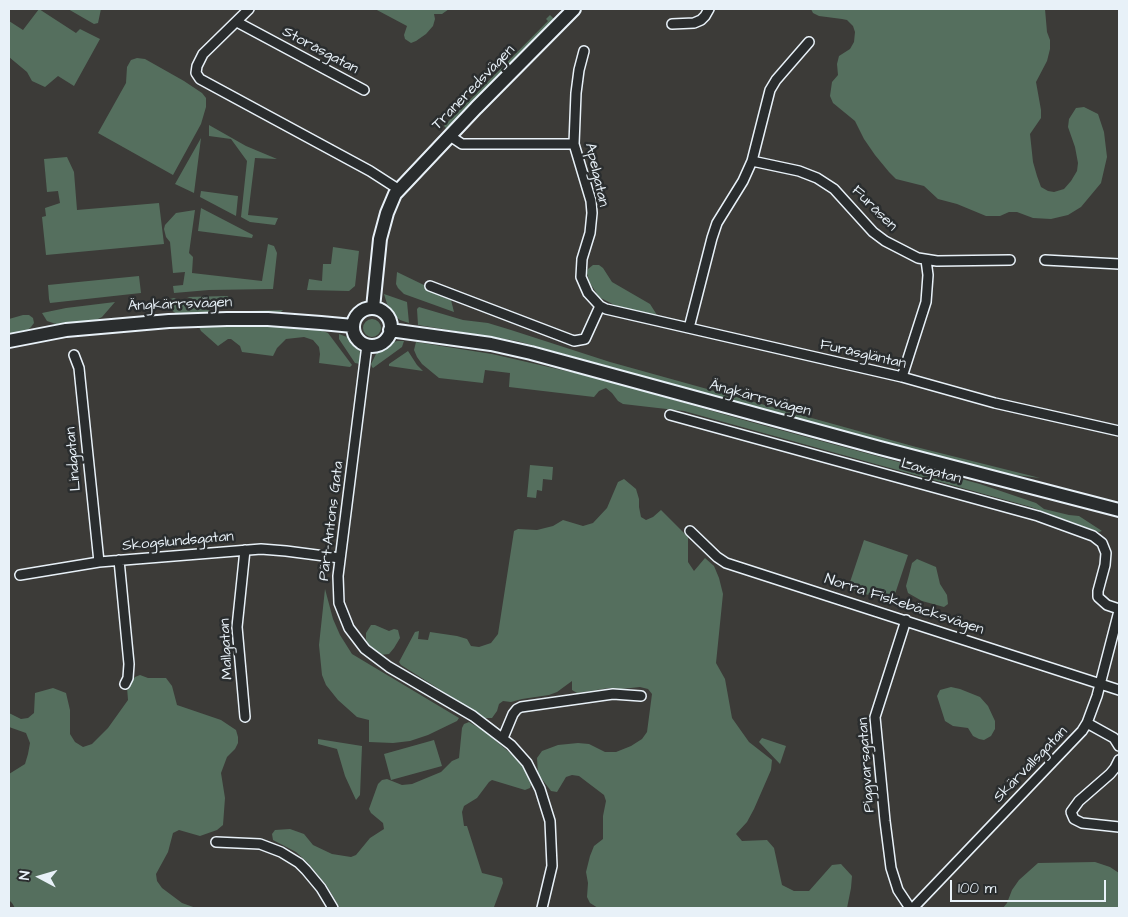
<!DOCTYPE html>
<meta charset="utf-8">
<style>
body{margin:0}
#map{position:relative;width:1128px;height:917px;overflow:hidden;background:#3c3b38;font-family:"Architects Daughter",sans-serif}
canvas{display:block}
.frame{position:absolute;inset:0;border:10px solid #e8f1f8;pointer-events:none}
.north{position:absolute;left:15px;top:852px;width:50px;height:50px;-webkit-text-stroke:4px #2a2d2e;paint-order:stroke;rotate:276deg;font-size:14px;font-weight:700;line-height:20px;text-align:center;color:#e8f1f8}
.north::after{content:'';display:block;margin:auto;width:18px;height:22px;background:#e8f1f8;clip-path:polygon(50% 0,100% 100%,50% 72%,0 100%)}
.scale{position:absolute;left:950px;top:880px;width:156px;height:22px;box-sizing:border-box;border:2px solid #e8f1f8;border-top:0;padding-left:6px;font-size:15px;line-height:18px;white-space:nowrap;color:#e8f1f8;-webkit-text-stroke:4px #2a2d2e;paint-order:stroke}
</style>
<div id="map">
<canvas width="1128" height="917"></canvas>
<div class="frame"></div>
<div class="north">N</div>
<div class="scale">100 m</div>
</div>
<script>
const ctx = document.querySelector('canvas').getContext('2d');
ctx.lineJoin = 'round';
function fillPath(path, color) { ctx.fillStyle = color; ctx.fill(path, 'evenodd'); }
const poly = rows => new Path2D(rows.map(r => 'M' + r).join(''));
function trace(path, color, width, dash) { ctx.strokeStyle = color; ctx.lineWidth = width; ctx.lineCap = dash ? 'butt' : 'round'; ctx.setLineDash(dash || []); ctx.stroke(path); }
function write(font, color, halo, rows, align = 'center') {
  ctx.font = font + ' "Architects Daughter",sans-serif'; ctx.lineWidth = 5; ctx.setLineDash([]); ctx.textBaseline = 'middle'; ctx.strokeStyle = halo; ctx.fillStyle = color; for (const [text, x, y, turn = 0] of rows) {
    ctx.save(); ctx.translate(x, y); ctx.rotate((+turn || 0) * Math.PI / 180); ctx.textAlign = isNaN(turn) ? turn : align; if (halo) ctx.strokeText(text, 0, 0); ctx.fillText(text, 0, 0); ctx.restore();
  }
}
const green = poly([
 [39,9,76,33,80,29,100,39,74,86,58,76,45,87,32,81,27,72,9,57,9,21,23,30],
 [68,9,101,9,98,23,94,24],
 [375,9,449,9,442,14,434,14,435,19,433,26,426,34,416,41,411,43,405,39,404,35,407,26],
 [811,9,1045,9,1047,32,1050,40,1050,49,1047,61,1036,82,1041,110,1041,118,1030,134,1033,162,1037,176,1041,187,1048,191,1054,192,1064,189,1071,181,1077,171,1078,163,1075,147,1068,127,1069,119,1076,108,1084,107,1098,114,1104,132,1107,157,1101,183,1081,207,1068,215,1051,219,1033,218,1017,212,1009,212,1000,216,986,216,957,204,938,199,924,186,896,179,889,172,875,155,864,139,855,121,833,103,830,96,832,82,838,75,837,64,839,56,850,49,854,42,855,32,853,26,847,20,842,19,819,16,813,13],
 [550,15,554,19,448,130,444,126,548,21,546,19],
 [137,58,145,59,184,81,202,93,206,98,206,107,201,124,173,175,98,133,126,83,127,67,131,60],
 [209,125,246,146,277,159,255,158,248,215,278,218,275,225,250,222,241,217,247,161,231,139,209,136],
 [201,138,194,193,175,184],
 [67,157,74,172,77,210,159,203,164,244,46,255,42,217,46,216,45,208,60,203,58,191,47,192,44,159],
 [201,191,238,196,236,216,200,197],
 [201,208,253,235,252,238,198,231],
 [195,210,189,253,193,257,192,273,262,281,268,244,274,246,277,253,273,289,209,290,174,293,173,286,183,285,185,272,173,273,170,242,166,237,164,229,165,225,176,213],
 [333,247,359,251,355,286,349,291,307,290,309,279,322,281,323,264,331,264],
 [593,265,599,265,603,268,612,282,650,304,657,315,624,310,599,297,590,283,587,273,588,269],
 [397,272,426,286,426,289,447,297,451,300,454,312,404,294,398,288,396,284],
 [139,276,141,293,50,303,49,299,48,285],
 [384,294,407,302,409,323,400,320,394,315,388,307],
 [227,296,231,299,232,303,228,307,210,306,187,297],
 [174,298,194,307,217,312,283,310,280,313,275,316,184,315,177,314,168,308,167,302,170,299],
 [115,302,102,317,96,320,56,324,47,321,42,313,66,308],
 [419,307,463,320,488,323,511,330,610,362,916,447,1040,478,1000,473,948,461,517,341,418,325,417,309],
 [23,315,29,315,33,318,34,323,31,327,28,330,9,335,9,319],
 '363 328a9 9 0 1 1 18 0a9 9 0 1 1-18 0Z',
 [198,325,280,327,320,330,328,333,352,365,350,367,319,363,320,354,319,347,313,340,304,337,286,339,277,348,273,356,242,352,240,346,231,339,228,339,218,346,201,331],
 [339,334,352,339,357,345,360,352,360,364,355,363,339,339],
 [397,341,404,341,402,347,373,368,372,367,371,364,376,354,389,344],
 [416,342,492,354,601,379,747,421,980,484,1036,503,1044,509,1069,515,1079,516,1102,531,1099,532,1031,507,684,411,623,404,618,401,612,393,606,388,599,391,594,397,509,387,510,373,485,370,483,383,439,378,422,364,417,357,414,350],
 [408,351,417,365,423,371,389,366,389,364],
 [530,465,553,467,552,480,543,479,542,491,537,490,536,498,527,497],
 [624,479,636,489,639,499,639,507,641,517,646,520,653,517,661,510,688,537,688,562,694,571,705,558,714,566,719,578,723,594,716,663,725,679,732,718,749,742,772,760,771,770,754,809,747,822,736,834,742,841,767,840,774,848,782,885,794,891,809,891,832,865,841,864,852,876,851,888,847,908,598,908,590,903,587,897,588,883,586,872,590,856,594,846,603,839,603,816,606,801,604,795,579,776,572,775,566,777,557,792,551,791,538,774,537,758,542,751,558,745,578,743,589,744,605,752,616,752,631,746,642,739,647,732,652,694,648,689,640,687,621,689,609,688,577,693,572,690,572,681,557,692,549,695,522,699,511,702,503,701,499,704,497,711,492,718,485,718,401,665,399,662,415,632,419,631,418,639,428,640,430,632,457,636,467,639,471,646,479,647,491,643,498,634,514,531,518,529,537,530,553,526,563,520,583,526,593,523,607,508,618,482],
 [864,540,908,555,892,603,848,588],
 [917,559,936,567,940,584,947,595,948,604,944,607,922,601,908,593,906,586,909,575,912,563],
 [325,589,333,619,340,635,352,654,459,718,457,721,428,735,410,741,393,743,369,742,369,720,357,717,338,700,326,685,322,675,319,645],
 [371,625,375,625,389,631,394,629,398,630,400,638,394,648,389,654,380,655,375,652,369,646,366,639,366,633],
 [140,675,148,678,166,678,172,686,177,705,221,720,236,730,238,737,238,743,235,749,227,757,221,773,225,798,223,825,217,830,200,836,179,830,173,833,168,852,156,874,157,881,162,888,182,903,196,908,15,908,12,903,9,900,9,774,25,764,28,754,30,743,26,733,9,727,9,713,21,719,28,718,34,713,35,693,53,688,66,693,70,710,70,734,75,742,83,747,92,744,108,728,128,700,127,687,135,677],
 [951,687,960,689,980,697,988,706,995,721,995,729,991,736,984,740,979,739,973,736,968,728,953,726,945,721,937,696,940,690],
 [469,722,484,731,516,758,523,766,531,785,530,788,525,790,492,780,489,782,477,798,464,806,462,812,464,826,467,826,482,873,502,878,503,883,494,907,340,908,327,886,308,863,296,852,273,840,272,834,275,830,290,829,304,834,313,845,332,854,351,857,356,855,370,838,384,829,383,823,371,813,369,809,378,784,382,780,387,779,402,785,412,784,441,772,452,761,459,758,462,728,464,724],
 [762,738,786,746,780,764,759,742],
 [318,739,362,746,360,795,356,800,345,776,337,749,318,744],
 [434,740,442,766,391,780,384,754],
 [1095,862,1110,867,1119,873,1119,908,1003,908,1007,903,1012,890,1019,880,1038,863]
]);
const street = poly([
 [249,9,203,54,197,66,196,73,200,79,370,171,398,189],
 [237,22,364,90],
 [672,24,694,23,701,20,705,16,709,9],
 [450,136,462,144,574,144],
 [752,161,799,171,817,178,834,189,873,232,885,241,918,258,937,261,1010,260],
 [1045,260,1119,264],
 [430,286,574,341,585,339,600,306,588,293,581,277,582,259,590,233,592,213,591,201,574,144,576,93,579,70,584,51],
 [600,306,606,309,902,377,995,403,1119,431],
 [689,328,712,238,717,223,743,181,752,161,770,90,776,80,809,42],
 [367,345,338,576,339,603,349,628,365,649,389,667,473,716,511,745,527,763,540,789,550,821,552,866,542,908],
 [74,355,79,368,80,378,99,562],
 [902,377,926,302,928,275,926,260],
 [670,415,1038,516,1093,536,1102,543,1106,553,1105,565,1098,591,1098,597,1107,605,1119,609],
 [690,531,717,557,726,563,1119,690],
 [119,560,129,664,128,678,125,684],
 [20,575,99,562,261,549,286,551,340,558],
 [906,620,875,717,885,821,891,868,898,890,910,908],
 [245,717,237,627,245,550],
 [1087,723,1114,738,1119,746],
 [503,738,513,714,517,709,521,707,613,694,641,696],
 [1119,760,1115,768,1110,774,1079,801,1071,812,1074,819,1082,823,1119,827],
 [216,842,260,844,281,852,299,863,306,870,321,888,333,908],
 [913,908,1082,731,1087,723,1097,696,1119,611]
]);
const secondary = poly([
 [373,308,380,239,387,213,395,194,476,108,574,9],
 '353 327a19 19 0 1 1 38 0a19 19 0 1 1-38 0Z',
 [390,330,491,344,531,353,880,448,1119,510],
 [9,341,66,330,169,321,227,319,268,319,321,323,353,326]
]);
const streetNames = [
 ["Storåsgatan",320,51,28],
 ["Traneredsvägen",474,88,-46],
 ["Apelgatan",596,175,77],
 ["Furåsen",874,209,45],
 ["Ängkärrsvägen",180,305,-2],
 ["Furåsgläntan",863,355,13],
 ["Ängkärrsvägen",760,399,15],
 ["Lindgatan",74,459,-95],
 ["Laxgatan",931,472,15],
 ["Pärt-Antons Gata",332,521,-83],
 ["Skogslundsgatan",178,542,-5],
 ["Norra Fiskebäcksvägen",904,605,18],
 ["Mallgatan",227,649,-93],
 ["Piggvarsgatan",867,765,-94],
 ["Skärvallsgatan",1031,765,-46]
];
fillPath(green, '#556f5e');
trace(street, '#e8f1f8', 12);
trace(secondary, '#e8f1f8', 16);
trace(street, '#2a2d2e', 9);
trace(secondary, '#2a2d2e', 12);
write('15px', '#e8f1f8', '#2a2d2e', streetNames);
</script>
